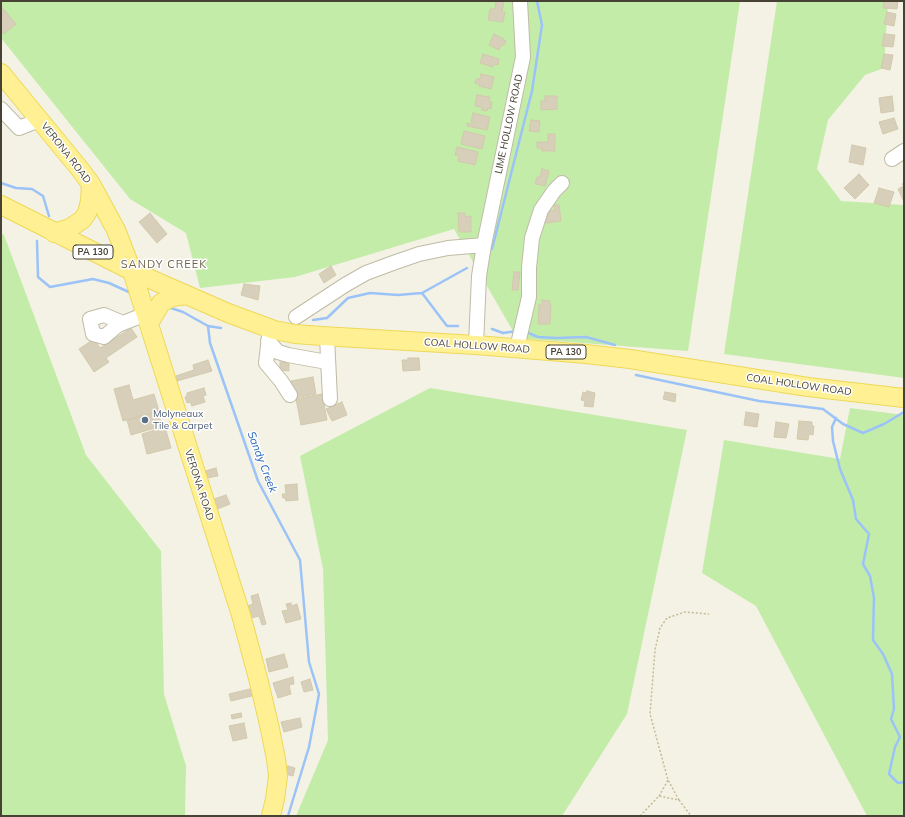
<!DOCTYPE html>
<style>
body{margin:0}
#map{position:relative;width:905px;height:817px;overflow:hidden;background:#f4f2e5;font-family:Mulish,sans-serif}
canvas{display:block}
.frame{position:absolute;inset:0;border:2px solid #474234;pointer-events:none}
</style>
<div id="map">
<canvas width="905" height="817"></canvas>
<div class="frame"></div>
</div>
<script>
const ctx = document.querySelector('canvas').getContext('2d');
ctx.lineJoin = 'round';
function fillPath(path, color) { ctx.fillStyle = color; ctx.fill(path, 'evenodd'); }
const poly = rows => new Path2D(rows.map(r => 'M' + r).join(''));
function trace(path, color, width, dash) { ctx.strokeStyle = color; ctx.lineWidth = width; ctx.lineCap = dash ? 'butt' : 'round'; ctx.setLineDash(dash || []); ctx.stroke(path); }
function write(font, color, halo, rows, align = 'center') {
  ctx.font = font + ' Mulish,sans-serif'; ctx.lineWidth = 3; ctx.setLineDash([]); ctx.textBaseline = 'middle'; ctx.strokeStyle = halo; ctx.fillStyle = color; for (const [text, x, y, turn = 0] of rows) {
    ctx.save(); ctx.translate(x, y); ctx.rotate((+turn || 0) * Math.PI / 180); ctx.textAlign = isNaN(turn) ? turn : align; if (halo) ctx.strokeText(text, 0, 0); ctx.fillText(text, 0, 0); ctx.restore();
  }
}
const green = poly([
 [1,1,740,1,688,351,517,338,454,229,295,277,200,288,186,233,130,199,1,38],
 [777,1,888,1,884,68,865,75,828,120,817,169,841,201,904,205,904,378,724,354],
 [1,233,4,235,86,455,161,551,164,694,186,766,185,816,1,816],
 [430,388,687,430,627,714,562,816,296,816,328,740,323,569,300,456],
 [850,408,904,415,904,816,867,816,756,606,702,573,724,440,840,459]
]);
const stream = poly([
 [1,183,16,188,32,189,43,196,49,216],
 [37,241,38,277,50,287,93,279,109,283,131,293],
 [492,249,532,91,542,25,537,1],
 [422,293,447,326,458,326],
 [168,307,183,312,208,326,210,343,258,481,300,560,309,662,319,694,309,747,288,816],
 [313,320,327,318,348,298,370,293,398,295,422,293,467,268],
 [208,326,221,328],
 [492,329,503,333,517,331],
 [526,332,538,337,556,338,586,337,615,345],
 [636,375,759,401,823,409,843,424,863,433,884,424,904,412],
 [836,418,832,427,833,441,840,469,853,500,856,519,869,534,863,564,870,576,874,598,873,640,883,654,892,674,894,709,891,719,900,737,895,747,889,774,898,783,904,782]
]);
const building = poly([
 [496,1,504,1,502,12,505,12,503,22,488,20,490,9,495,9,496,1],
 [884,1,898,1,897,9,883,8,884,1],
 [1,6,16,24,4,34,1,30,1,6],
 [887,12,896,14,894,26,884,24,887,12],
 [494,34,504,39,503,40,506,41,504,45,502,44,499,50,489,45,494,34],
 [884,34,895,35,893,47,882,46,884,34],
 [483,54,499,59,498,65,495,64,493,67,480,63,483,54],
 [884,54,893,55,890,70,881,68,884,54],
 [481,74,494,77,491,89,479,86,479,84,475,83,476,79,480,79,481,74],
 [477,95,490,97,489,102,492,102,491,109,488,108,487,111,481,110,482,107,475,106,477,95],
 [545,96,557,96,557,109,541,110,541,101,545,101,545,96],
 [892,96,894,111,881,113,879,98,892,96],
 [473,113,490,117,487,130,467,126,467,123,473,124,474,122,471,122,473,113],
 [894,118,898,129,883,134,879,122,894,118],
 [531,120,540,121,539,132,529,131,531,120],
 [464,131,485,136,482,149,461,144,464,131],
 [548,134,555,134,555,151,542,151,542,148,537,148,537,142,548,142,548,134],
 [852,145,866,148,863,165,849,162,852,145],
 [457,147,478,152,475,165,458,161,459,156,455,155,457,147],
 [542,169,549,171,545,186,535,184,537,177,540,177,542,169],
 [859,174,869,185,855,199,844,188,859,174],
 [904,183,904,202,898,189,904,186,902,184,904,183],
 [879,188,894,192,889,207,874,203,879,188],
 [554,205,559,205,561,221,546,223,545,213,548,213,548,211,555,210,554,205],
 [150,213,167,234,157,243,139,222,150,213],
 [458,213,465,213,465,217,471,216,471,232,459,232,458,213],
 [331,266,336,275,324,283,319,274,331,266],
 [514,272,520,272,518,290,512,290,514,272],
 [244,284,260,286,258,300,241,295,244,284],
 [542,300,550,301,550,305,551,305,550,324,538,324,539,304,542,305,542,300],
 [131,328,137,337,106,358,109,362,94,372,79,349,94,339,100,348,131,328],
 [408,358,419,358,420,370,403,371,402,360,408,360,408,358],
 [208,360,212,371,177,381,176,376,194,370,193,365,208,360],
 [280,362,289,363,289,371,280,370,280,362],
 [313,377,316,394,294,398,291,381,313,377],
 [129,385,133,400,154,394,159,411,123,421,114,389,129,385],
 [204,388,206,395,203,396,205,402,192,406,190,402,187,403,185,397,187,396,187,393,204,388],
 [587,391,595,393,593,407,584,406,585,401,581,400,583,392,586,393,587,391],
 [665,392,676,394,675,402,663,399,665,392],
 [322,394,327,420,301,425,296,399,322,394],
 [342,402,347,415,332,421,326,409,342,402],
 [158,412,162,426,131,435,127,420,158,412],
 [746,412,759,414,757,427,744,425,746,412],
 [799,421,812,422,812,426,814,426,813,435,809,434,808,440,797,439,799,421],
 [776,422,789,424,786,438,774,437,776,422],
 [165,427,171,448,147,454,142,434,165,427],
 [216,468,218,476,207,478,205,471,216,468],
 [297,484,298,500,286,501,285,498,283,498,282,494,286,494,285,485,297,484],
 [226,495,230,504,215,510,211,500,226,495],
 [258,594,266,624,262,625,259,616,251,618,247,606,253,604,251,596,258,594],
 [291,603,291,606,297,604,301,619,286,623,282,611,288,610,286,604,291,603],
 [284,654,288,667,269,672,266,659,284,654],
 [293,677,294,684,289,685,291,694,278,698,273,683,293,677],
 [310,679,313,690,304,692,301,682,310,679],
 [250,689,252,696,231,701,229,694,250,689],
 [241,713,242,717,232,719,231,715,241,713],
 [300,718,302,727,284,732,281,722,300,718],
 [244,723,247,738,233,741,229,726,244,723],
 [288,766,295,768,293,776,285,774,288,766]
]);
const path = poly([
 [659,796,668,780],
 [679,800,668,780,650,714,655,650,660,628,667,618,685,612,709,614],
 [640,816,659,796,679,800,691,816]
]);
const minor = poly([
 [1,109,19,128,39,120],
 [892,159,904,151],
 [296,317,345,285,366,273,393,263,419,254,448,248,484,245],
 [123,323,104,315,90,319,93,334,104,337,118,325,146,314],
 [270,329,266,363,281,381,290,395],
 [327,337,330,399],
 [268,341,278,352,288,355,327,362],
 [476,345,479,276,484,245,523,57,520,1],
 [517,348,529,297,529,268,532,238,541,210,554,191,562,183]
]);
const major = poly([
 [1,73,79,168,91,184,116,230,132,271,241,615,259,682,270,729,276,759,278,776,275,799,271,816],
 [1,205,132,271,228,313,274,330,295,334,322,336,476,345,586,354,630,359,808,387,904,398],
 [54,233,70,228,82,220,87,213,90,201,91,184],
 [149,323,161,303,172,297,187,295]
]);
const markers = [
 [145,420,4,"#5c6f8a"]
];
const shields = [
 [93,252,40],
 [566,352,40]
];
const shieldNames = [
 ["PA 130",93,252],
 ["PA 130",566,352]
];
const streetNames = [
 ["LIME HOLLOW ROAD",509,124,-78],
 ["VERONA ROAD",66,153,52],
 ["COAL HOLLOW ROAD",477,346,4],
 ["COAL HOLLOW ROAD",799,385,8],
 ["VERONA ROAD",199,485,72]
];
const serviceNames = [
 ["Molyneaux",153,414],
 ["Tile & Carpet",153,426]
];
const neighbourhoodNames = [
 ["SANDY CREEK",164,265]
];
const waterNames = [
 ["Sandy Creek",262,462,69]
];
fillPath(green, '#c4eca9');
trace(stream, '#9bc3f7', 2.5);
fillPath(building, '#d7cfb9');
trace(building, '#d2c9ac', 1);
trace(minor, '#c0bba6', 16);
trace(major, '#eed858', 20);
trace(path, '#c3ba96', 1.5, [2, 2]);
trace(minor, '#fff', 14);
trace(major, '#fff193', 18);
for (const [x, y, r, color] of markers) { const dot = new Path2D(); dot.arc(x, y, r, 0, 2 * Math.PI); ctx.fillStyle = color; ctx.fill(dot); trace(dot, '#fff', 1.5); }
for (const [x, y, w] of shields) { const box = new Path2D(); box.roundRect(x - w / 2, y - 7, w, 14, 3); ctx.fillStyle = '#fff'; ctx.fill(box); trace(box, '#474234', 1); }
write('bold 9px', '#474234', null, shieldNames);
write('10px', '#474234', '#fff', streetNames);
write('10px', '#4e5e75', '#fff', serviceNames, 'left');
ctx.letterSpacing = '1px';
write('11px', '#6b634a', '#fff', neighbourhoodNames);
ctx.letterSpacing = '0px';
write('italic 11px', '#2364bc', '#fff', waterNames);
</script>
